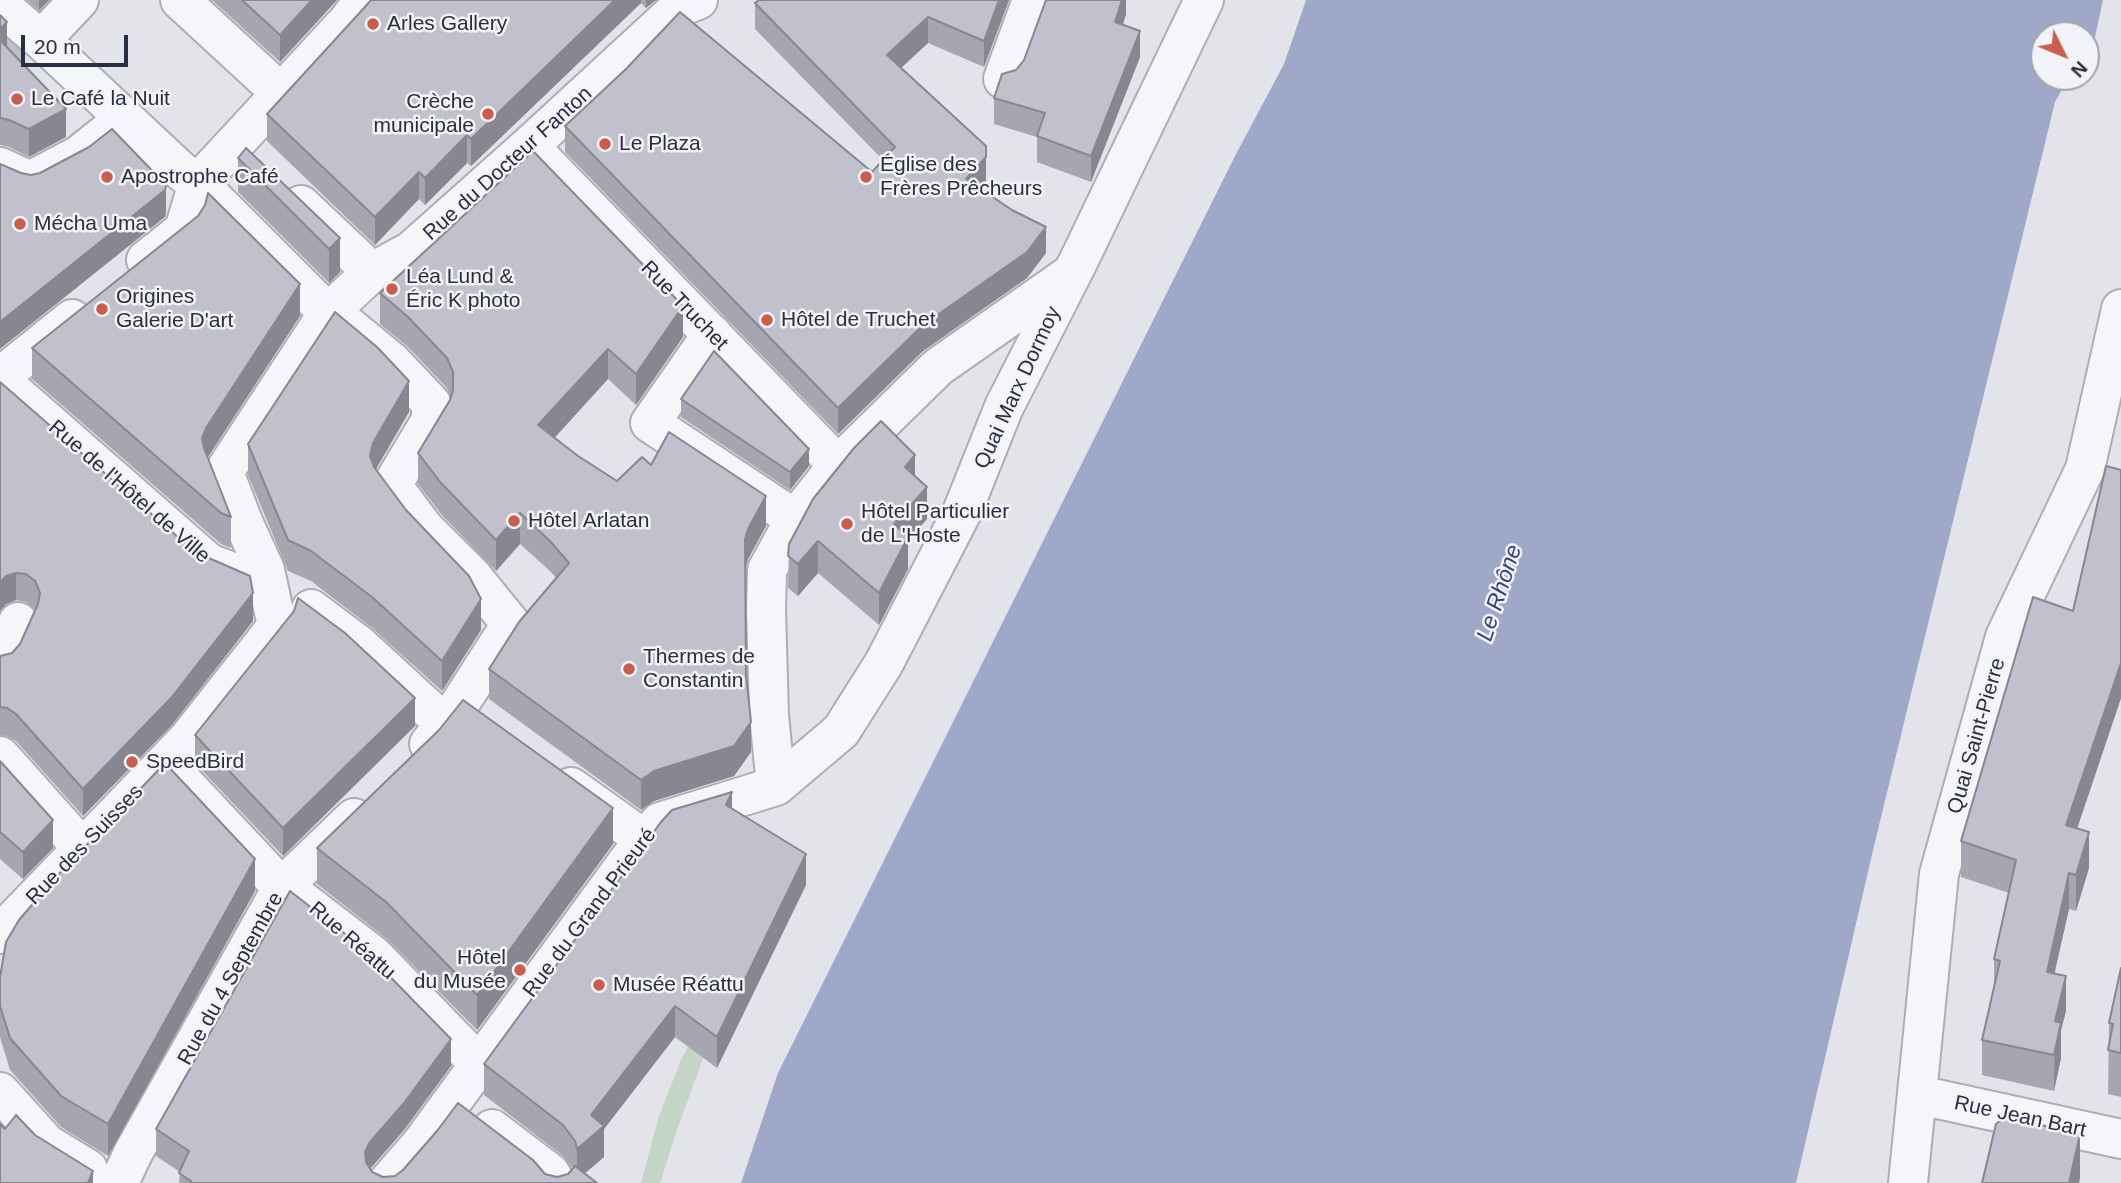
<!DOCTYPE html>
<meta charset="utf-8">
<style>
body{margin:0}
#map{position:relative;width:2121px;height:1183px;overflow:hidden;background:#e3e4ea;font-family:Helvetica,sans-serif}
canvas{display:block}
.north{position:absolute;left:2030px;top:21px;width:70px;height:70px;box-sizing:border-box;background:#f2f3f8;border:2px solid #a2a4af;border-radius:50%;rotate:133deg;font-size:19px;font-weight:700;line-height:28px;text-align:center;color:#2b2d42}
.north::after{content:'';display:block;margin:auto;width:24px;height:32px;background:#c95e4e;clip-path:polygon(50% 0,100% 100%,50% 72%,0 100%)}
.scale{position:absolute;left:21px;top:35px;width:107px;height:32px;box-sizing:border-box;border:4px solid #2b2d42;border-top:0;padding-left:9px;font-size:21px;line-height:24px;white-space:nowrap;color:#2b2d42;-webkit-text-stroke:5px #f2f3f8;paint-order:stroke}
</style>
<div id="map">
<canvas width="2121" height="1183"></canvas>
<div class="north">N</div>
<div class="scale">20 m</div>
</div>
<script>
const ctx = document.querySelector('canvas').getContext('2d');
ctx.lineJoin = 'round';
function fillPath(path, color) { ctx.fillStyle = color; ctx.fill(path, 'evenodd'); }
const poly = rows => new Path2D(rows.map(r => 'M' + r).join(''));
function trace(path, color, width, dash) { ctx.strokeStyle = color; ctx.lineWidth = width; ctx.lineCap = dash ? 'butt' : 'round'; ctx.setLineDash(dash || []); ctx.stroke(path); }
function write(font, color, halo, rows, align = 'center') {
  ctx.font = font + ' Helvetica,sans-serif'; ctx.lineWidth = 5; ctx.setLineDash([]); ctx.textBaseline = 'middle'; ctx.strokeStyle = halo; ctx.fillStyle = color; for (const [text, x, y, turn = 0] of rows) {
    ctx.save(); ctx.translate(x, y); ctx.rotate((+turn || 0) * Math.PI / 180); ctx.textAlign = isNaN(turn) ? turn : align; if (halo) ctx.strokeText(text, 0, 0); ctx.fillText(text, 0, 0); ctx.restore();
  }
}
const green = poly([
 [713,1002,710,1039,678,1127,660,1183,641,1183,659,1116,681,1060]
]);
const water = poly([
 [1306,0,2103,0,2085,83,2069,77,2055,102,1874,846,1796,1183,741,1183,778,1073,1235,156,1284,64],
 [2044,35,2086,35,2086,77,2044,77]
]);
const minorTunnel = poly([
 [0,55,50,0]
]);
const minor = poly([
 [79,0,41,40,182,172,198,183,348,21,364,0],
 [180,0,282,94],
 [0,5,41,40],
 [1003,79,1032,0],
 [529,146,838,465],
 [0,167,30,181,79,155,124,119],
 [301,205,372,272],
 [146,260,184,230,198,183,328,313,341,320,392,362,431,403,431,420,392,485,424,528,472,576,511,624,459,705,429,744],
 [712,334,650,423,795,519],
 [0,377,72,319],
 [0,380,209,563,245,577],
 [311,609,359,645,445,724],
 [0,662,18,622],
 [0,756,83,849],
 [165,763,274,879,373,955,478,1063],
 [776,786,769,715,766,610,767,570,795,519,838,465,938,367,1068,276],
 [571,787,644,839],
 [0,934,187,740,277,626,265,570,244,524,224,472,328,313,372,272,411,251,529,146,680,7,698,0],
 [0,1092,47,1144,88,1169],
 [1919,1095,2121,1139],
 [492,1129,550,1173,556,1183],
 [119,1183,133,1153,283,886,354,818],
 [387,1183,421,1144,644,839,660,822,776,786,841,731,884,663,962,512,1004,407,1078,262,1204,0],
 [1908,1183,1939,874,2005,637,2085,469,2121,309]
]);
const wall = poly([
 [28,0,49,0,39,10],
 [212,0,337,0,280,62],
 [371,0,656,0,646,8,641,3,471,166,467,163,425,205,419,199,375,245,267,141,267,114,364,8],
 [759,0,1009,0,984,67,928,43,901,68,986,183,981,189,1046,253,1027,278,923,351,838,434,565,152,565,126,872,172,883,160,755,29,755,3],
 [1126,0,1126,14,1123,25,1140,57,1091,182,1037,162,1037,137,994,124,994,98,1024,60],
 [0,15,7,48,66,137,29,157,9,147,0,145],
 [238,158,340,238,340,272,329,283,238,192],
 [380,293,683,337,636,405,608,379,554,438,578,456,617,481,651,465,766,526,748,559,745,569,746,674,751,752,734,776,654,801,641,810,489,699,489,669,556,578,550,571,520,544,496,571,441,514,418,484,418,453,451,397,447,388,408,347,380,324],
 [300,316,207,458,231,517,231,548,221,544,32,379,32,348],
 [0,382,253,621,171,726,83,816,16,741,7,736,0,735,0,656,12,653,20,644,35,609,26,602,16,600,6,604],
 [681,399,809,466,790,490,681,417],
 [409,412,376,469,481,630,442,691,372,628,311,581,288,571,248,475,248,444],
 [2121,470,2121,698,2077,829,2089,868,2076,911,2069,909,2054,973,2066,1011,2061,1030,2061,1058,2054,1091,1982,1075,1982,1040,1994,988,1994,959,2009,893,1961,877,1961,841,2073,611],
 [915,476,927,519,908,540,908,569,879,625,818,573,798,596,788,588,789,544],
 [415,726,283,856,195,763,195,735],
 [0,761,53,848,23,879,0,859],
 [732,809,806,885,717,1068,675,1037,604,1129,604,1157,585,1173,597,1183,179,1183,180,1172,156,1156,156,1129,451,1066,404,1130,370,1169,372,1172,383,1177,545,1174,557,1177,568,1174,573,1169,563,1156,484,1095,484,1064],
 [613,844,477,1030,386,938,317,884,317,848],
 [255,891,108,1156,61,1127,10,1070,0,1037,0,977],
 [2121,968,2121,1097,2108,1094,2109,1023]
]);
const shadedWall = poly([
 [39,0,49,0,39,10],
 [312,0,337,0,280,62,280,35],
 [615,0,641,0,641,3,471,166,471,139],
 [646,0,656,0,646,8],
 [999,0,1009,0,984,67,984,41],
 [1122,0,1126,0,1126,14,1115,48,1115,22],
 [928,17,928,43,887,81,887,55],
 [7,22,7,49,0,57,0,29],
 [1140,31,1140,57,1091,182,1091,156],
 [66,109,66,137,29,157,29,129],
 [467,135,467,163,425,205,425,178],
 [986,157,986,183,966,205,966,179],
 [419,172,419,199,375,245,375,217],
 [166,185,166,213,165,217,0,349,0,322],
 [1046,227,1046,253,1027,278,923,351,838,434,838,408,923,325],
 [340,238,340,272,329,283,329,249],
 [300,284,300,316,206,460,202,438,206,428],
 [683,306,683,337,636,405,636,374],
 [608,349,608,379,538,456,538,425],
 [409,381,409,412,373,474,370,456,373,443],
 [809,449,809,466,790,490,790,472],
 [915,455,915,487,905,467],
 [927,487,927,519,908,540,908,569,879,625,879,593,894,524],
 [766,496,766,526,748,559,745,569,745,539,748,529],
 [520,513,520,544,496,571,496,540],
 [818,541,818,573,798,596,798,564],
 [16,573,16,600,6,604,0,611,0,583,6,576],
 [253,593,253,621,171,726,83,816,83,789],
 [481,599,481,630,442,691,442,661],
 [2121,663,2121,698,2066,861,2066,825],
 [415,698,415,726,283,856,283,828],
 [751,722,751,752,734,776,654,801,641,810,641,780,654,771],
 [732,792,732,822,726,805],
 [613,808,613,844,477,1030,477,995],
 [53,820,53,848,23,879,23,852],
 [2089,832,2089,868,2076,911,2076,875],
 [806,854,806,885,717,1068,717,1037],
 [255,859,255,891,108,1156,108,1124],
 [2069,873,2069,909,2047,1007,2047,972],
 [2066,976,2066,1011,2061,1030,2061,1058,2054,1091,2055,1021],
 [675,1006,675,1037,604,1129,604,1157,577,1180,577,1149,591,1115],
 [451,1039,451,1066,404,1130,370,1169,365,1179,365,1152,370,1142],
 [2080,1134,2080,1178,2079,1183,2069,1183],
 [93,1171,93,1183,88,1183]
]);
const building = poly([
 [242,0,312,0,280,35,242,0],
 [371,0,615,0,471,139,467,135,425,178,419,172,375,217,267,114,364,8,371,0],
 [759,0,999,0,984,41,928,17,887,55,986,146,986,157,966,179,1012,210,1046,227,1027,252,923,325,838,408,565,126,626,69,680,12,872,172,895,147,755,3,759,0],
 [1046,0,1122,0,1115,22,1140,31,1091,156,1037,136,1045,113,994,98,1002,74,1016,70,1024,60,1046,0],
 [0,15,7,22,0,29,0,15],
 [0,40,66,109,29,129,9,120,0,118,0,40],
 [112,129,166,185,165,190,0,322,0,164,21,173,31,175,40,173,89,147,112,129],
 [246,148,340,238,329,249,238,158,246,148],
 [533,151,683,306,636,374,608,349,538,425,578,456,617,481,642,457,651,465,669,432,766,496,748,529,745,539,746,674,751,722,734,746,654,771,641,780,489,669,519,622,569,563,550,541,520,513,496,540,441,483,418,453,450,400,453,390,453,372,447,358,408,317,380,293,533,151],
 [208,193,300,284,206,428,202,438,204,448,231,517,221,513,32,348,198,216,205,205,208,193],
 [335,312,377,347,409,381,373,443,370,456,374,467,406,510,469,576,481,599,442,661,372,597,311,551,288,540,248,444,335,312],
 [714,351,809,449,790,472,681,399,714,351],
 [0,382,195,552,250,576,253,593,171,698,83,789,16,714,7,708,0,707,0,656,12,653,20,644,38,604,40,593,35,581,26,574,16,573,6,576,0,583,0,382],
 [881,421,915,455,905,467,927,487,894,524,908,537,879,593,818,541,798,564,788,556,789,544,813,499,854,448,881,421],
 [2106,466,2121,470,2121,663,2066,825,2089,832,2076,875,2069,873,2047,972,2066,976,2055,1021,2061,1023,2054,1055,1982,1040,2000,961,1994,959,2016,860,1961,841,2033,597,2073,611,2106,466],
 [298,598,345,633,415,698,283,828,195,735,294,611,298,598],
 [463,700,613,808,477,995,386,902,317,848,439,730,463,700],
 [0,761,53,820,23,852,0,832,0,761],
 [165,763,255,859,108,1124,61,1096,10,1038,0,1006,0,977,6,942,19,920,56,877,165,763],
 [732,792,726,805,806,854,717,1037,675,1006,591,1115,604,1126,577,1149,575,1141,563,1125,484,1064,661,822,672,810,732,792],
 [290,891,358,944,451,1039,404,1103,370,1142,365,1152,366,1162,372,1172,383,1177,395,1176,403,1170,437,1131,458,1103,533,1160,545,1174,557,1177,568,1174,575,1166,597,1183,190,1183,191,1181,179,1173,189,1151,156,1129,290,891],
 [2121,968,2121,1053,2108,1050,2113,1024,2109,1023,2121,968],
 [16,1115,35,1135,93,1171,88,1183,0,1183,0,1124,5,1129,16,1115],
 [2011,1118,2080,1134,2069,1183,1982,1183,1996,1124,2002,1119,2011,1118]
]);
const markers = [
 [373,24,7,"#c95e4e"],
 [17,99,7,"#c95e4e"],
 [488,114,7,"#c95e4e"],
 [605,144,7,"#c95e4e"],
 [107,177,7,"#c95e4e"],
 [866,177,7,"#c95e4e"],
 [20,224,7,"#c95e4e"],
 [392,289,7,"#c95e4e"],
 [102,309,7,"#c95e4e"],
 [767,320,7,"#c95e4e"],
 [514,521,7,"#c95e4e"],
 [847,524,7,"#c95e4e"],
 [629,669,7,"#c95e4e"],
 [132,762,7,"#c95e4e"],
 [520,970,7,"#c95e4e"],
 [599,985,7,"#c95e4e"]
];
const poiNames = [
 ["Arles Gallery",387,24],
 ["Le Café la Nuit",31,99],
 ["Crèche",474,102,"right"],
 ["municipale",474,126,"right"],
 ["Le Plaza",619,144],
 ["Église des",880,165],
 ["Frères Prêcheurs",880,189],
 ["Apostrophe Café",121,177],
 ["Mécha Uma",34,224],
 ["Léa Lund &",406,277],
 ["Éric K photo",406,301],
 ["Origines",116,297],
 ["Galerie D'art",116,321],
 ["Hôtel de Truchet",781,320],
 ["Hôtel Particulier",861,512],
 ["de L'Hoste",861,536],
 ["Hôtel Arlatan",528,521],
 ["Thermes de",643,657],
 ["Constantin",643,681],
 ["SpeedBird",146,762],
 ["Hôtel",506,958,"right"],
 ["du Musée",506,982,"right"],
 ["Musée Réattu",613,985]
];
const streetNames = [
 ["Rue du Docteur Fanton",508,164,-42],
 ["Rue Truchet",684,306,46],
 ["Quai Marx Dormoy",1018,388,-65],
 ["Rue de l'Hôtel de Ville",129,492,41],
 ["Quai Saint-Pierre",1977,736,-74],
 ["Rue des Suisses",85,845,-46],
 ["Rue du Grand Prieuré",590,913,-53],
 ["Rue Réattu",352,941,41],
 ["Rue du 4 Septembre",231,979,-61],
 ["Rue Jean Bart",2020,1117,12]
];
const waterNames = [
 ["Le Rhône",1500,593,-72]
];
fillPath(green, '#c4d4c5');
fillPath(water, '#a0a8c9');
trace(minorTunnel, '#bebfc8', 38, [38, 19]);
trace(minor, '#acadb8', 42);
trace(minor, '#f5f6f9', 38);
fillPath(wall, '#a5a6b0');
fillPath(shadedWall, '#868790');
fillPath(building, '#c0c1cd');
trace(building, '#868790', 2);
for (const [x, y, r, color] of markers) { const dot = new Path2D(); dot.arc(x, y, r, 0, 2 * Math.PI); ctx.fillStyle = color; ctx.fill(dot); trace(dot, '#f2f3f8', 2.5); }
write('21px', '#2b2d42', '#f2f3f8', poiNames, 'left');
write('21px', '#2b2d42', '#f2f3f8', streetNames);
write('italic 23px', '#374174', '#f2f3f8', waterNames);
</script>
